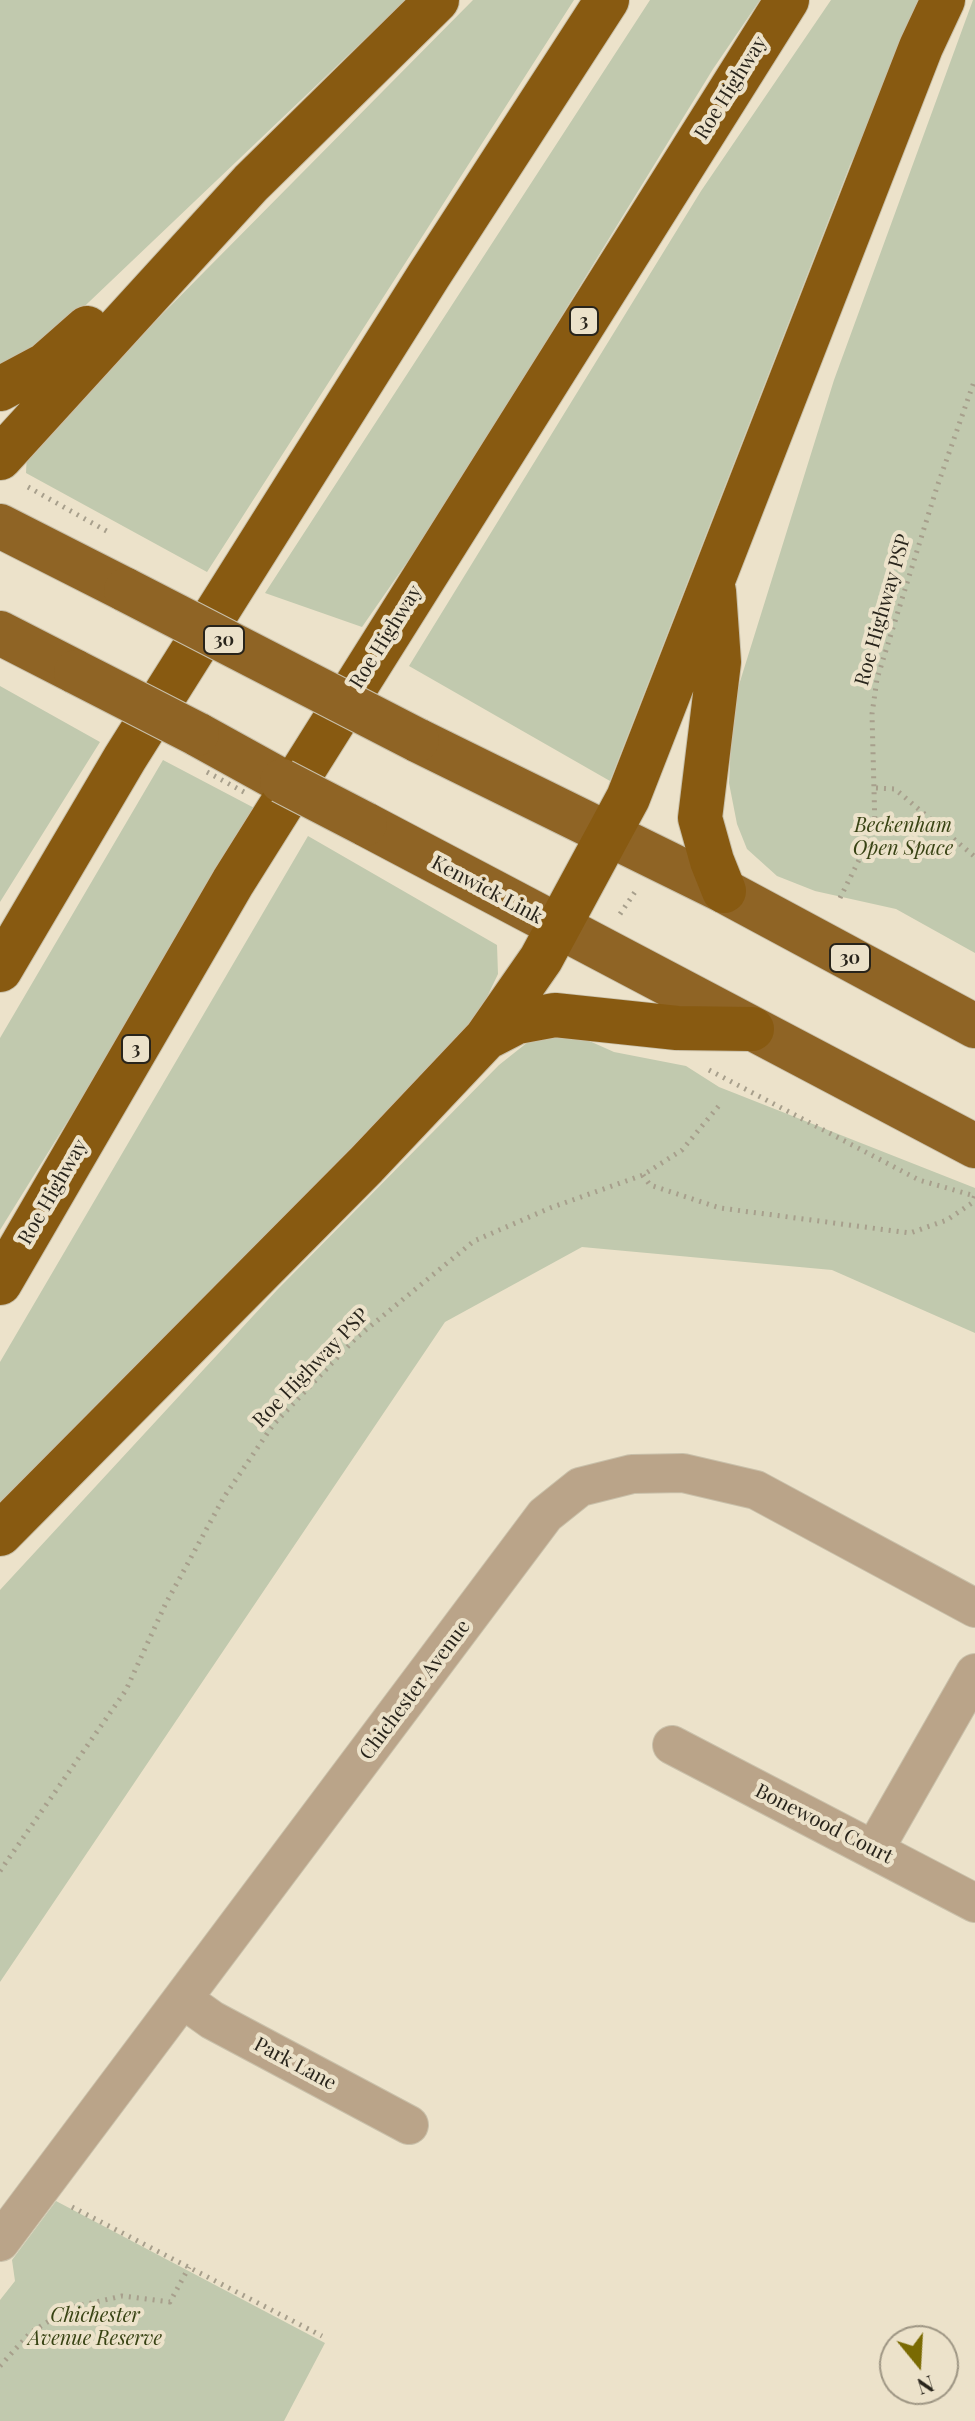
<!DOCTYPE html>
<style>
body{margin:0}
#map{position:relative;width:975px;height:2421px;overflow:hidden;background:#ece2ca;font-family:"Playfair Display",serif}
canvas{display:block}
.north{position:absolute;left:879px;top:2325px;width:80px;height:80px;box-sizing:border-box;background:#ece2ca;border:2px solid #9e9684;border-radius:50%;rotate:162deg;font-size:22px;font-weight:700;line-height:32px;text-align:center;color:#28241b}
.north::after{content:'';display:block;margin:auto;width:28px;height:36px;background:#7a6a02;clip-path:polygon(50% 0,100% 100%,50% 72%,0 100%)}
</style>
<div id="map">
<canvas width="975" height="2421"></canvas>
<div class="north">N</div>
</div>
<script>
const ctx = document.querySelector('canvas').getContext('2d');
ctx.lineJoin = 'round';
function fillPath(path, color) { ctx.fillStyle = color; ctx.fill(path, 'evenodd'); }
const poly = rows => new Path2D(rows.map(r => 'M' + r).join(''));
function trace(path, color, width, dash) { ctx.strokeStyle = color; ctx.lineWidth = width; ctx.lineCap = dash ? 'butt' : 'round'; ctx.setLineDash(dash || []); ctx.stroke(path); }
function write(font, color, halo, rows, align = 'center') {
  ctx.font = font + ' "Playfair Display",serif'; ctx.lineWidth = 8; ctx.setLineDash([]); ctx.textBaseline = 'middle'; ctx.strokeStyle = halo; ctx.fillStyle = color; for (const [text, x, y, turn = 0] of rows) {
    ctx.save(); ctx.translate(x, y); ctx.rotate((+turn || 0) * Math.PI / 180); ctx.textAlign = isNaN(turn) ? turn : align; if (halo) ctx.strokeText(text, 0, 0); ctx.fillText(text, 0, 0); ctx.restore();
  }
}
const green = poly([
 [0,0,406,0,68,322,24,353,0,364],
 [473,0,574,0,207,572,26,473,27,451],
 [650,0,760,0,713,69,437,519,362,627,265,593],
 [831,0,928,0,850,165,610,781,409,666,701,191],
 [973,0,975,0,975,953,896,909,815,891,777,876,747,849,737,824,729,783,733,704,834,380],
 [0,686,100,742,0,902],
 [163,760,260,811,0,1230,0,1038],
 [308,836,497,945,498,974,477,1018,0,1531,0,1362],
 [567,1031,614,1052,686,1066,719,1087,975,1188,975,1333,832,1270,582,1247,445,1322,0,1982,0,1590,277,1290,499,1065,533,1038],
 [56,2201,325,2343,284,2421,0,2421,0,2300,15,2281,12,2260]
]);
const path = poly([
 [28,487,110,533],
 [876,788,895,789,975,857],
 [840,898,875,828,872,714,877,679,937,487,975,379],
 [620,914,637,889],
 [709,1070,919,1180,975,1196],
 [643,1175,650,1185,720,1208,910,1233,947,1220,972,1203,975,1195],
 [0,1871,126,1690,165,1605,224,1497,273,1425,356,1338,474,1241,550,1208,643,1175,682,1150,722,1102],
 [72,2207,322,2336],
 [0,2366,30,2333,70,2308,122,2296,170,2302,189,2267]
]);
const minor = poly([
 [672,1745,975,1903],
 [874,1850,975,1673],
 [184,2000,212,2020,409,2125],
 [0,2242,545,1515,580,1487,632,1474,683,1473,756,1490,975,1608]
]);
const trunk = poly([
 [0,526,126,590],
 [0,633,76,672],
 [197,734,282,781],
 [417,740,724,891,975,1026],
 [365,824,975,1146]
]);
const motorway = poly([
 [0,389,45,365,87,328],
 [0,458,251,183,437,0],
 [714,591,719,662,700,818,712,861,724,891],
 [0,970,125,758,429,275,607,0],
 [486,1038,517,1022,555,1015,677,1028,752,1029],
 [0,1283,233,882,787,0],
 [0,1534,366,1165,486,1038,541,959,628,798,921,47,943,0]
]);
const pathBridge = poly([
 [207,772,244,792]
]);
const trunkBridge = poly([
 [126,590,417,740],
 [76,672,197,734],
 [282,781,365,824]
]);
const shields = [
 [584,321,28],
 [224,640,40],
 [850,958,40],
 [136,1049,28]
];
const shieldNames = [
 ["3",584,321],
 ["30",224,640],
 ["30",850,958],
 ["3",136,1049]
];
const streetNames = [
 ["Roe Highway",731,88,-58],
 ["Roe Highway PSP",883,610,-74],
 ["Roe Highway",386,637,-58],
 ["Kenwick Link",487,890,28],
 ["Roe Highway",53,1192,-60],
 ["Roe Highway PSP",311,1368,-46],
 ["Chichester Avenue",415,1690,-53],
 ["Bonewood Court",824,1824,27],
 ["Park Lane",295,2064,28]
];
const parkNames = [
 ["Beckenham",903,826],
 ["Open Space",903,849],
 ["Chichester",95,2316],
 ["Avenue Reserve",95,2339]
];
fillPath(green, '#c1c9ae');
trace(minor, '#c9c0aa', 40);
trace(trunk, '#c9c0aa', 46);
trace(motorway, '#c9c0aa', 46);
trace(path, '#a79f8c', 5, [2, 6]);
trace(minor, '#baa489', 38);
trace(trunk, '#8f6425', 44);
trace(motorway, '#885a11', 44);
trace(trunkBridge, '#c9c0aa', 46, []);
trace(pathBridge, '#a79f8c', 5, [2, 6]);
trace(trunkBridge, '#8f6425', 44);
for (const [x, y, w] of shields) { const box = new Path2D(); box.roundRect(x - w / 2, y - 14, w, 28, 6); ctx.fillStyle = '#ece2ca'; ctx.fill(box); trace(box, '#28241b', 2); }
write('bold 18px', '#28241b', null, shieldNames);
write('20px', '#28241b', '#ece2ca', streetNames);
write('italic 20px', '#384313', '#ece2ca', parkNames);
</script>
